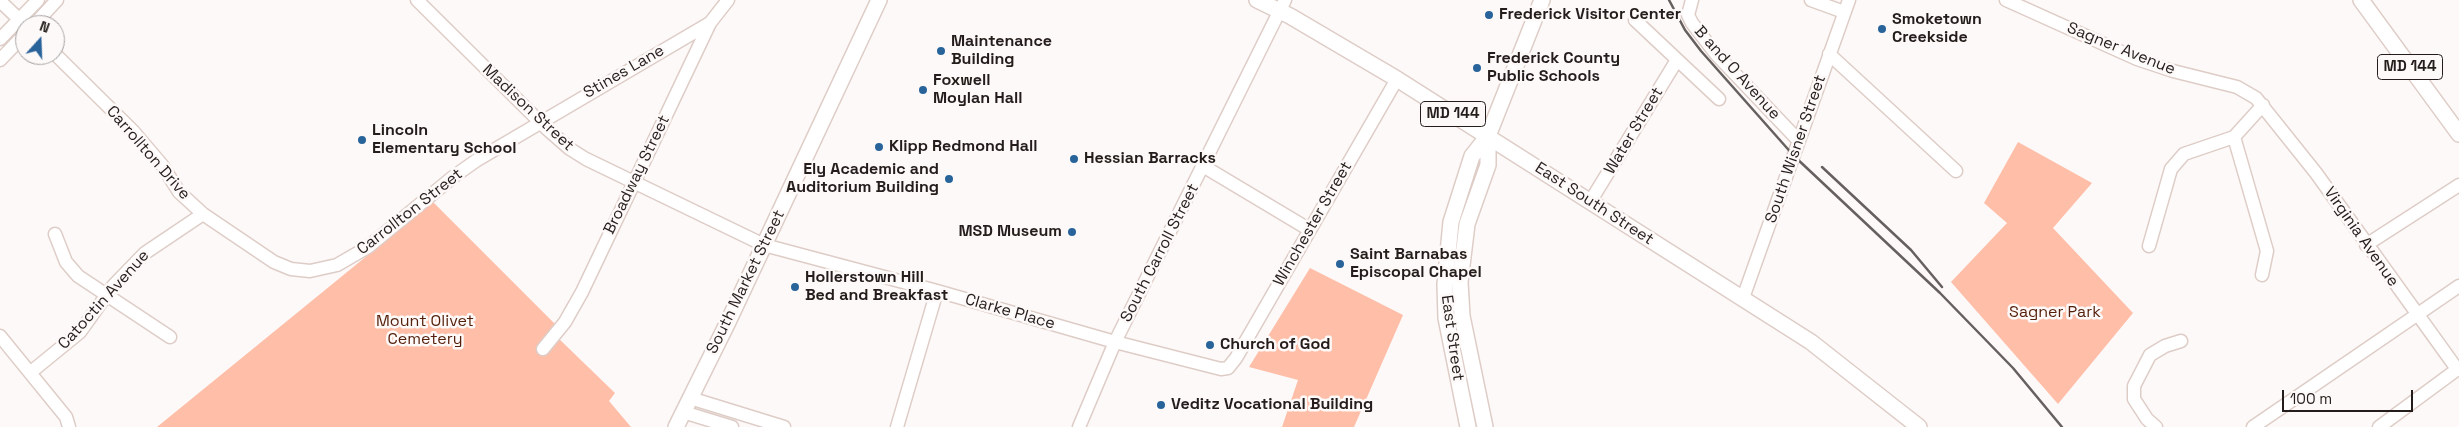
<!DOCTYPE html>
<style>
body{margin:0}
#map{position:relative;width:2459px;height:427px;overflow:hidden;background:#fdf9f8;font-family:"Space Grotesk",sans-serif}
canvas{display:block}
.north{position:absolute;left:15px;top:15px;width:50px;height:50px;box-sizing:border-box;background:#fdf9f8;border:1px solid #a6a1a0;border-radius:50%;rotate:20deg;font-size:14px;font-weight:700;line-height:20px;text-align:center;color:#241d1b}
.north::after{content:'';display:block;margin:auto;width:18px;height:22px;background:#28639a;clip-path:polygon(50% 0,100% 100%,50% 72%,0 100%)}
.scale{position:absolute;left:2282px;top:390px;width:131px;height:22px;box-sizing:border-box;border:2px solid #241d1b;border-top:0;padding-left:6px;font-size:15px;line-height:18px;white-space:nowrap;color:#241d1b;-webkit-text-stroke:4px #fdf9f8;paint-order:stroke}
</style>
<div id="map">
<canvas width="2459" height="427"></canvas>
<div class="north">N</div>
<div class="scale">100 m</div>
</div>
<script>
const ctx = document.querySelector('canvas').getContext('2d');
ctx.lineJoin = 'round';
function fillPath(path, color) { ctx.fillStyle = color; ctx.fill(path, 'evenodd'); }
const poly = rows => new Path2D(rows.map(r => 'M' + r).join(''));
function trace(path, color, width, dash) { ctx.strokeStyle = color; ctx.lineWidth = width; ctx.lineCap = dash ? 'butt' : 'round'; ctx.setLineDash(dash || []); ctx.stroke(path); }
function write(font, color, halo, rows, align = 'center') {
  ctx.font = font + ' "Space Grotesk",sans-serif'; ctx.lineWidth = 5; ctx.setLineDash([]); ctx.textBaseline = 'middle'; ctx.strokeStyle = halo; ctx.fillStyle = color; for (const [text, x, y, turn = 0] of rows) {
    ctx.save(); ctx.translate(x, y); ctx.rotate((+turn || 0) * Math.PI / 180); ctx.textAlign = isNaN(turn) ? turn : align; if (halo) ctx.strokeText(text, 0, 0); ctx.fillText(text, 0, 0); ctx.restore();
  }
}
const green = poly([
 [2018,142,2092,183,2053,228,2133,313,2058,404,1951,282,2007,223,1984,203],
 [433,202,556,325,555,335,615,393,609,401,631,427,157,427],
 [1310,268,1403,315,1354,427,1282,427,1298,380,1249,367]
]);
const minor = poly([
 [417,0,546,128,570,149,586,159,764,245,937,291,1115,342,1221,369,1228,368,1236,358,1397,79],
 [1692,0,1688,15,1692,23,1716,54,1799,141],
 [1811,0,1844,12],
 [2006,0,2137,59,2173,71,2237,87,2256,98,2316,173,2457,369],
 [0,1,25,25],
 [1635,20,1719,99],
 [34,25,57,0],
 [0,39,38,0],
 [55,54,133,131,162,165,179,192,203,214,274,262,291,269,310,271,337,265,368,247,453,177,477,160,710,23],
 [1829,54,1956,171],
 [0,60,25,34],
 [2234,137,2267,251,2262,275],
 [1203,166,1310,230],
 [1590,202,1677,60],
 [55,234,66,262,78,276,170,337],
 [2366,245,2459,185],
 [2149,246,2171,169,2184,154,2234,137,2263,105],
 [1743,298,1849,0],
 [0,336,66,417,69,427],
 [543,349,565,322,582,292,710,23,728,0],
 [31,372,80,332,113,286,145,253,203,214],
 [690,398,784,427],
 [683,412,732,427],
 [897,427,937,291],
 [1079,427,1115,342,1285,0],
 [2156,427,2147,419,2134,399,2134,386,2150,355,2165,346,2181,341],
 [2253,427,2459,286],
 [2379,427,2459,368]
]);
const major = poly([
 [1257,0,1290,16,1397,79,1811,342,1919,427],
 [2361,0,2459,134],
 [676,427,728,322,879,0],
 [1468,427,1446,318,1445,284,1451,222,1472,156,1488,136,1542,0],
 [1485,427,1462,316,1460,282,1467,224,1488,165,1488,136]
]);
const rail = poly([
 [1669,0,1685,30,1701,51,1794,156,1940,293,2013,368,2062,427],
 [1822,167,1911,250,1942,287]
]);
const markers = [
 [1489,15,5,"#28639a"],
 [1882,29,5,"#28639a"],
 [941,51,5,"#28639a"],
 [1477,68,5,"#28639a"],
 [923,90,5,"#28639a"],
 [362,140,5,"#28639a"],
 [879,147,5,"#28639a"],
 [1074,159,5,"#28639a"],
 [949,179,5,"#28639a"],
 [1072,232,5,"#28639a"],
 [1340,264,5,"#28639a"],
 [795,287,5,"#28639a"],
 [1210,345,5,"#28639a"],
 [1161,405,5,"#28639a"]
];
const shields = [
 [2410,67,65],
 [1453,114,65]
];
const shieldNames = [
 ["MD 144",2410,67],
 ["MD 144",1453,114]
];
const poiNames = [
 ["Frederick Visitor Center",1499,15],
 ["Smoketown",1892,20],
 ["Creekside",1892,38],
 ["Maintenance",951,42],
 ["Building",951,60],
 ["Frederick County",1487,59],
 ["Public Schools",1487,77],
 ["Foxwell",933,81],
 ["Moylan Hall",933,99],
 ["Lincoln",372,131],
 ["Elementary School",372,149],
 ["Klipp Redmond Hall",889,147],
 ["Hessian Barracks",1084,159],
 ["Ely Academic and",939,170,"right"],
 ["Auditorium Building",939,188,"right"],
 ["MSD Museum",1062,232,"right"],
 ["Saint Barnabas",1350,255],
 ["Episcopal Chapel",1350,273],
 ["Hollerstown Hill",805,278],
 ["Bed and Breakfast",805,296],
 ["Church of God",1220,345],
 ["Veditz Vocational Building",1171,405]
];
const streetNames = [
 ["Sagner Avenue",2121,49,22],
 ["Stines Lane",624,72,-30],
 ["B and O Avenue",1737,73,48],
 ["Madison Street",528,108,43],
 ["Water Street",1634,131,-59],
 ["South Wisner Street",1796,149,-71],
 ["Carrollton Drive",148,153,49],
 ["Broadway Street",637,175,-64],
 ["East South Street",1594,204,33],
 ["Carrollton Street",410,212,-38],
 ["Winchester Street",1313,224,-60],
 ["Virginia Avenue",2361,237,55],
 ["South Carroll Street",1160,253,-63],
 ["South Market Street",746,282,-64],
 ["Catoctin Avenue",104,300,-48],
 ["Clarke Place",1010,312,16],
 ["East Street",1452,338,82]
];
const parkNames = [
 ["Sagner Park",2055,313],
 ["Mount Olivet",425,322],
 ["Cemetery",425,340]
];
fillPath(green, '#ffbea8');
trace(minor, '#decdc7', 15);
trace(major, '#decdc7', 18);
trace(minor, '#fff', 12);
trace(major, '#fff', 15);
trace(rail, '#66605f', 2.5);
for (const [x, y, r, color] of markers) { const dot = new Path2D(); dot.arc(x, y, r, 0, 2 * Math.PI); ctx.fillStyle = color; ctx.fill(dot); trace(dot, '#fdf9f8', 2); }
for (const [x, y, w] of shields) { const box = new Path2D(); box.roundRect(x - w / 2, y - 12.5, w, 25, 4); ctx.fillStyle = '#fdf9f8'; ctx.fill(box); trace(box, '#241d1b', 1); }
write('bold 15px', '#241d1b', null, shieldNames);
write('bold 16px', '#241d1b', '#fdf9f8', poiNames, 'left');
write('16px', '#241d1b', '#fdf9f8', streetNames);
write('16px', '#541f0b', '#fdf9f8', parkNames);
</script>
